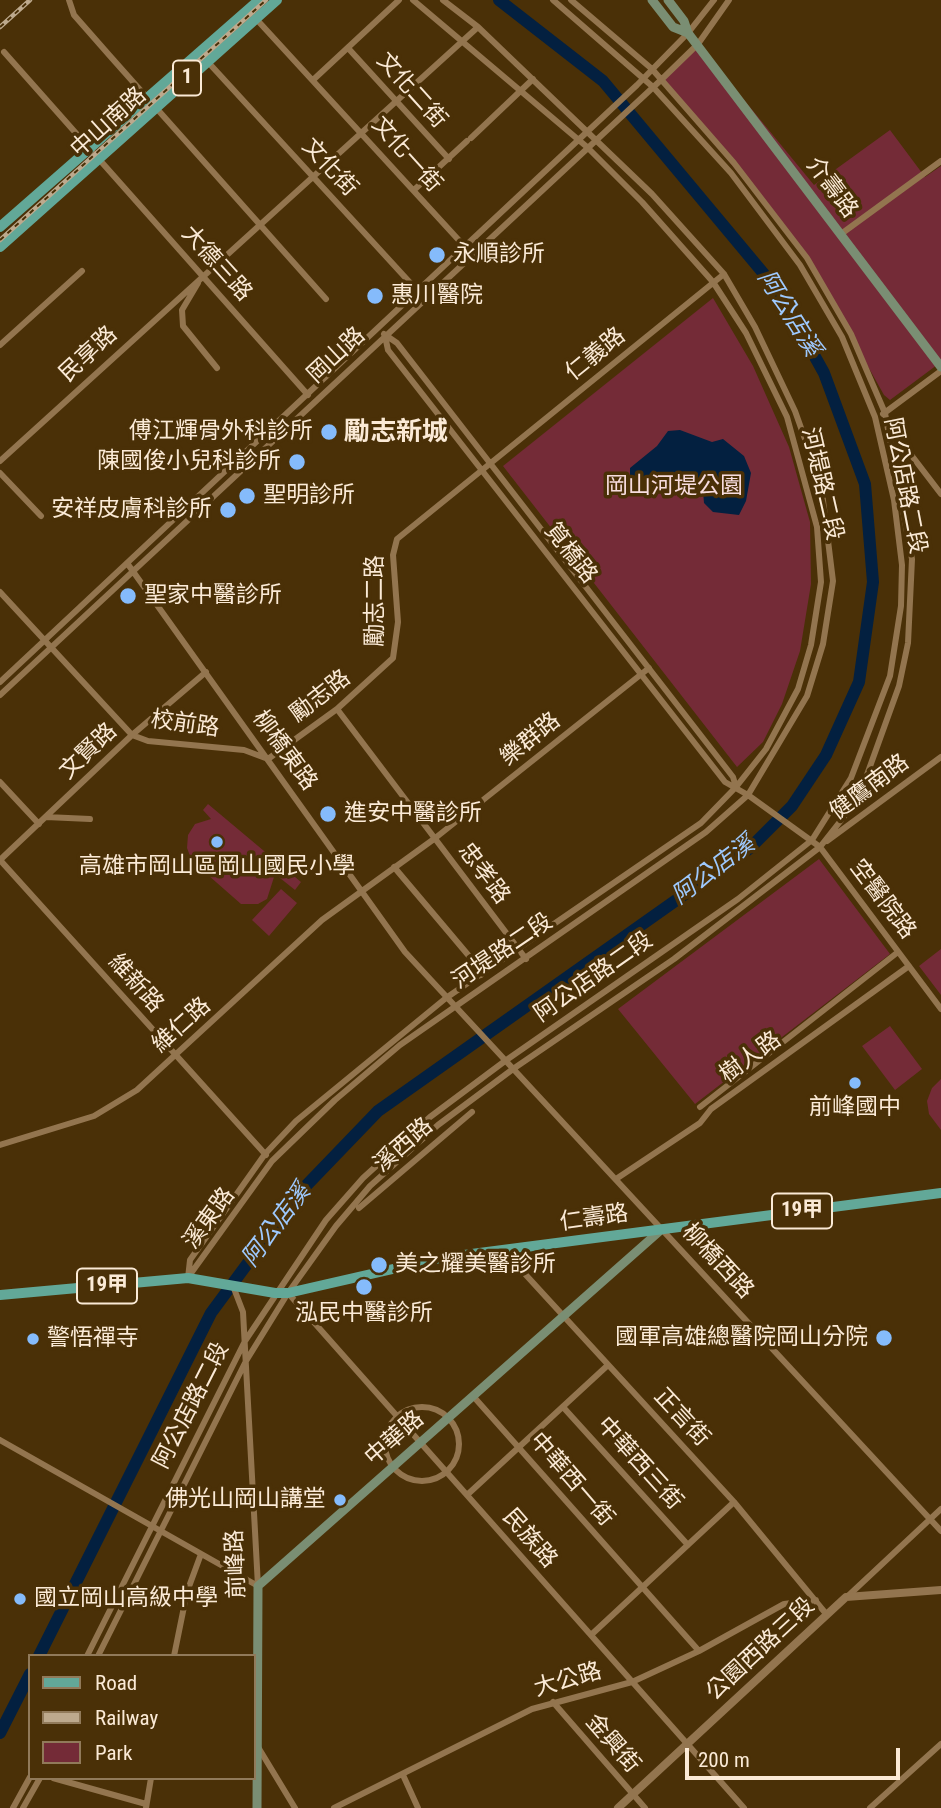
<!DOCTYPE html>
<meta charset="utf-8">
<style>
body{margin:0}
#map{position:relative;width:941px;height:1808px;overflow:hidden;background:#4a3007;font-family:"Roboto Condensed",sans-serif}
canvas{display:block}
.legend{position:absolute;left:28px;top:1654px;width:228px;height:126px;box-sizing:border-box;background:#4a3007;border:2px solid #917a5a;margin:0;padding:9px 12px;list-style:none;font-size:21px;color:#fbead6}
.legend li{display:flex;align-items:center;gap:14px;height:35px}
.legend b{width:35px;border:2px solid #917a5a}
.scale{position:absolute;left:685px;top:1748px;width:215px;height:32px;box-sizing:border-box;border:4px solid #fbead6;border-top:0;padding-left:9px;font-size:21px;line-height:24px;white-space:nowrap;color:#fbead6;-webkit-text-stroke:5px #4a3007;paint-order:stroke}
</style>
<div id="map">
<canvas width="941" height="1808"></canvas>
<ul class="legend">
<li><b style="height:9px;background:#62a898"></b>Road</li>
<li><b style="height:9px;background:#bda98d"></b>Railway</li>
<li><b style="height:19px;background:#742b37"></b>Park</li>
</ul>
<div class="scale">200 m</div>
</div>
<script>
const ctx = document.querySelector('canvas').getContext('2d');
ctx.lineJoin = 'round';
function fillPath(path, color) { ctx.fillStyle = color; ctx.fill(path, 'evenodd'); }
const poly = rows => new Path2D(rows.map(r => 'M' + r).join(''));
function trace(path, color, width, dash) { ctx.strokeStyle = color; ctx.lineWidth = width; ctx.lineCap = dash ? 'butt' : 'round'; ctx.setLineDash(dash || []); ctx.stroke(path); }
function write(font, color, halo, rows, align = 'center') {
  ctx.font = font + ' "Roboto Condensed","Noto Sans TC",sans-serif'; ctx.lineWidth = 7; ctx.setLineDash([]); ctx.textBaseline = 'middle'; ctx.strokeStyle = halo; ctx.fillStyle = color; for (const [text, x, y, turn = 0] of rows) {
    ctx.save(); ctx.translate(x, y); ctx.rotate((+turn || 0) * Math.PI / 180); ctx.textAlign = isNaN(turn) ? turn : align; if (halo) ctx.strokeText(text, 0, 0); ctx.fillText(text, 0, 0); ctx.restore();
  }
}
const green = poly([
 [698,44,814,185,890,130,925,177,941,166,941,362,890,400,884,395,807,258,662,79],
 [713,298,753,366,789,447,810,522,811,584,800,651,782,704,763,742,737,767,503,466],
 [208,804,301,882,295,890,275,874,267,899,258,904,241,904,192,861,187,848,188,835,195,824,211,819,203,810],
 [819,859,890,954,695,1104,618,1009],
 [281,889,297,903,269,936,252,920],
 [941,949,941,995,919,966],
 [890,1026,922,1069,895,1090,862,1046],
 [941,1079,941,1130,929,1114,927,1101,932,1088]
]);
const water = poly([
 [680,430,712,442,723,439,744,456,751,473,746,501,739,515,713,512,704,503,703,491,697,486,653,490,642,487,630,478,630,468,657,446,668,431]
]);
const river = poly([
 [39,1656,211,1313,301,1191,378,1111,750,848,792,806,826,755,859,682,873,582,865,484,824,373,779,292,603,81,499,0],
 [0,1733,30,1674]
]);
const minor = poly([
 [69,0,74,15,110,56,326,299],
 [248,10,466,248],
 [348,48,449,159],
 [4,52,308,395],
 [207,61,425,299],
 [313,80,399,0],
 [471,138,533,79],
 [414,190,467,141],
 [841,234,941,161],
 [198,283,182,310,183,326,217,368],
 [384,334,397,343,733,777,736,787],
 [385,336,388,350,725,782,748,795,820,847,941,1009],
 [0,345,82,271],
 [883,414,941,371],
 [889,426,941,494],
 [0,461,478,27],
 [0,473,41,516],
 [127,563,405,952,941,1531],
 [0,592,132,735,148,741,244,750,268,759,337,709,393,658,398,622,393,555,397,539,724,274],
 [0,682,637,85,688,33,714,0],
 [0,695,662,79,698,44,729,0],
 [337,709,526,959],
 [0,782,39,824],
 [46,817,90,819],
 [827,841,941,757],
 [0,860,266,1155],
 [0,860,132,735,206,672],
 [394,867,469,956,481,975],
 [700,1107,898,952],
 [0,1145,94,1116,137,1090,322,920,434,839,649,668],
 [616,1179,700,1123,711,1109,909,966],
 [359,1208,472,1112],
 [503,1250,734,1502,827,1615],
 [189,1276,272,1161,335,1100,400,1045,706,832,748,795,807,696,823,644,833,581,821,484,795,411,755,327,724,274,652,194,478,27,443,0],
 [188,1278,190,1260,265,1154,296,1121,446,998,701,823,736,787,766,749,798,689,811,645,821,582,817,527,787,417,746,333,713,282,642,202,587,147,413,0],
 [233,1286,243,1312,258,1586],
 [288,1293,744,1808],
 [473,1396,699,1651],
 '385 1444a37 37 0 1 1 74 0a37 37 0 1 1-74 0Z',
 [563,1407,688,1545],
 [0,1440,258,1586],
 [467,1495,608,1365],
 [848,1596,941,1509],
 [591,1635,734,1502],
 [87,1656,245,1341,326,1220,363,1178,430,1117,505,1061,738,899,812,840,851,778,890,676,901,606,902,565,894,500,875,417,842,337,800,265,731,173,653,87,553,0],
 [98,1656,246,1361,288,1293,336,1226,370,1186,438,1125,513,1069,674,959,820,847,846,814,864,783,899,686,908,643,912,559,885,413,851,334,807,258,734,163,652,69,571,0],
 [174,1656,187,1592,201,1554],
 [553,1702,645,1808],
 [258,1747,295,1808],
 [403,1775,418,1808],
 [53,1778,146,1804],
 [13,1808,30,1777],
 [23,1808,40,1778],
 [146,1808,151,1778],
 [334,1808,532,1709,632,1682,699,1651,784,1604,816,1600],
 [870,1808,941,1744]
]);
const tertiary = poly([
 [618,1808,846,1597,941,1590]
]);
const secondary = poly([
 [652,0,673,27,688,33],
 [668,0,684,21,688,33,941,367],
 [257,1808,258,1586,662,1229]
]);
const primary = poly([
 [0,227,259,0],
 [0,247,277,0],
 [0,1295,188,1278,275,1293,288,1293,441,1258,941,1193]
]);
const rail = poly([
 [0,27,30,0],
 [0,240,266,0]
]);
const markers = [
 [437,255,9,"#85bbfb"],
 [375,296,9,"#85bbfb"],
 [329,432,9,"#85bbfb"],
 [297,462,9,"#85bbfb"],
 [247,496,9,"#85bbfb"],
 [228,510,9,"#85bbfb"],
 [128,596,9,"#85bbfb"],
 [328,814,9,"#85bbfb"],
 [217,842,7,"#85bbfb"],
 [855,1083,7,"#85bbfb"],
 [379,1265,9,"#85bbfb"],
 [364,1287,9,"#85bbfb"],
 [884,1338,9,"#85bbfb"],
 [33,1339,7,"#85bbfb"],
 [340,1500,7,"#85bbfb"],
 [20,1599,7,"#85bbfb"]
];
const shields = [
 [187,78,28],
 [802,1211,60],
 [107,1286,60]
];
const shieldNames = [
 ["1",187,78],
 ["19甲",802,1211],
 ["19甲",107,1286]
];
const streetNames = [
 ["文化二街",411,91,48],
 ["中山南路",109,123,-42],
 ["文化一街",406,155,48],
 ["文化街",329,168,47],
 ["介壽路",831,188,53],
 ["大德三路",216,264,48],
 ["民享路",89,355,-43],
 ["仁義路",596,355,-39],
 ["岡山路",337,356,-43],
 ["河堤路二段",821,484,77],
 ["阿公店路二段",904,486,79],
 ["筧橋路",570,554,52],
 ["勵志二路",376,601,-90],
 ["勵志路",321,697,-38],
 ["校前路",185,725,8],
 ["樂群路",531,740,-39],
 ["柳橋東路",284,751,54],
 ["文賢路",89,752,-44],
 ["健鷹南路",870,788,-37],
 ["忠孝路",483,874,53],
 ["空醫院路",882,900,53],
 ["河堤路二段",503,952,-34],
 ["阿公店路二段",594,978,-35],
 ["維新路",135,984,48],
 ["維仁路",182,1026,-42],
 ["樹人路",751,1058,-36],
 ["溪西路",404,1146,-41],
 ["溪東路",210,1219,-54],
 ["仁壽路",594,1219,-8],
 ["柳橋西路",717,1262,47],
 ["阿公店路二段",192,1406,-63],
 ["正言街",681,1418,47],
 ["中華路",395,1439,-41],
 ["中華西三街",639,1464,48],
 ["中華西一街",571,1480,49],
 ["民族路",529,1539,49],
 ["前峰路",237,1564,-92],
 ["公園西路三段",761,1650,-43],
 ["大公路",568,1681,-16],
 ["金興街",612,1744,49]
];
const poiNames = [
 ["永順診所",453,255],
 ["惠川醫院",391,296],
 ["傅江輝骨外科診所",313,432,"right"],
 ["陳國俊小兒科診所",281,462,"right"],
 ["聖明診所",263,496],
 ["安祥皮膚科診所",212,510,"right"],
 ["聖家中醫診所",144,596],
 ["進安中醫診所",344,814],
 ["高雄市岡山區岡山國民小學",217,867,"center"],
 ["前峰國中",855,1108,"center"],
 ["美之耀美醫診所",395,1265],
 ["泓民中醫診所",364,1314,"center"],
 ["國軍高雄總醫院岡山分院",868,1338,"right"],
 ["警悟禪寺",47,1339],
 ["佛光山岡山講堂",326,1500,"right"],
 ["國立岡山高級中學",34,1599]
];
const parkNames = [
 ["岡山河堤公園",674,487]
];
const waterNames = [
 ["阿公店溪",788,314,58],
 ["阿公店溪",714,871,-37],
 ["阿公店溪",277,1226,-53]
];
const quarterNames = [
 ["勵志新城",396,433]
];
fillPath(green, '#742b37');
fillPath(water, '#032040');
trace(river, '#032040', 12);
trace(minor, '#93754f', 6);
trace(tertiary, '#93754f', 8);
trace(secondary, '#7a8e73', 9);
trace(primary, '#62a898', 10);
trace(rail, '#bda98d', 4.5);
trace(rail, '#4a3007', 2, [5]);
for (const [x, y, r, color] of markers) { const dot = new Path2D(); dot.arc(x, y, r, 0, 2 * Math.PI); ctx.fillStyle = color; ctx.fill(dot); trace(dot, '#4a3007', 2.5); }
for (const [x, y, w] of shields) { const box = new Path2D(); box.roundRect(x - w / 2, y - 17.5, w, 35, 5); ctx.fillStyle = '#4a3007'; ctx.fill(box); trace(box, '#fbead6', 2); }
write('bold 21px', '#fbead6', null, shieldNames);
write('23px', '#fbead6', '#4a3007', streetNames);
write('23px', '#fbead6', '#4a3007', poiNames, 'left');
write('23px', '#f7dcde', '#4a3007', parkNames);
write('italic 24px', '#9ec9fe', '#4a3007', waterNames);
write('bold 26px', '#fbead6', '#4a3007', quarterNames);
</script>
